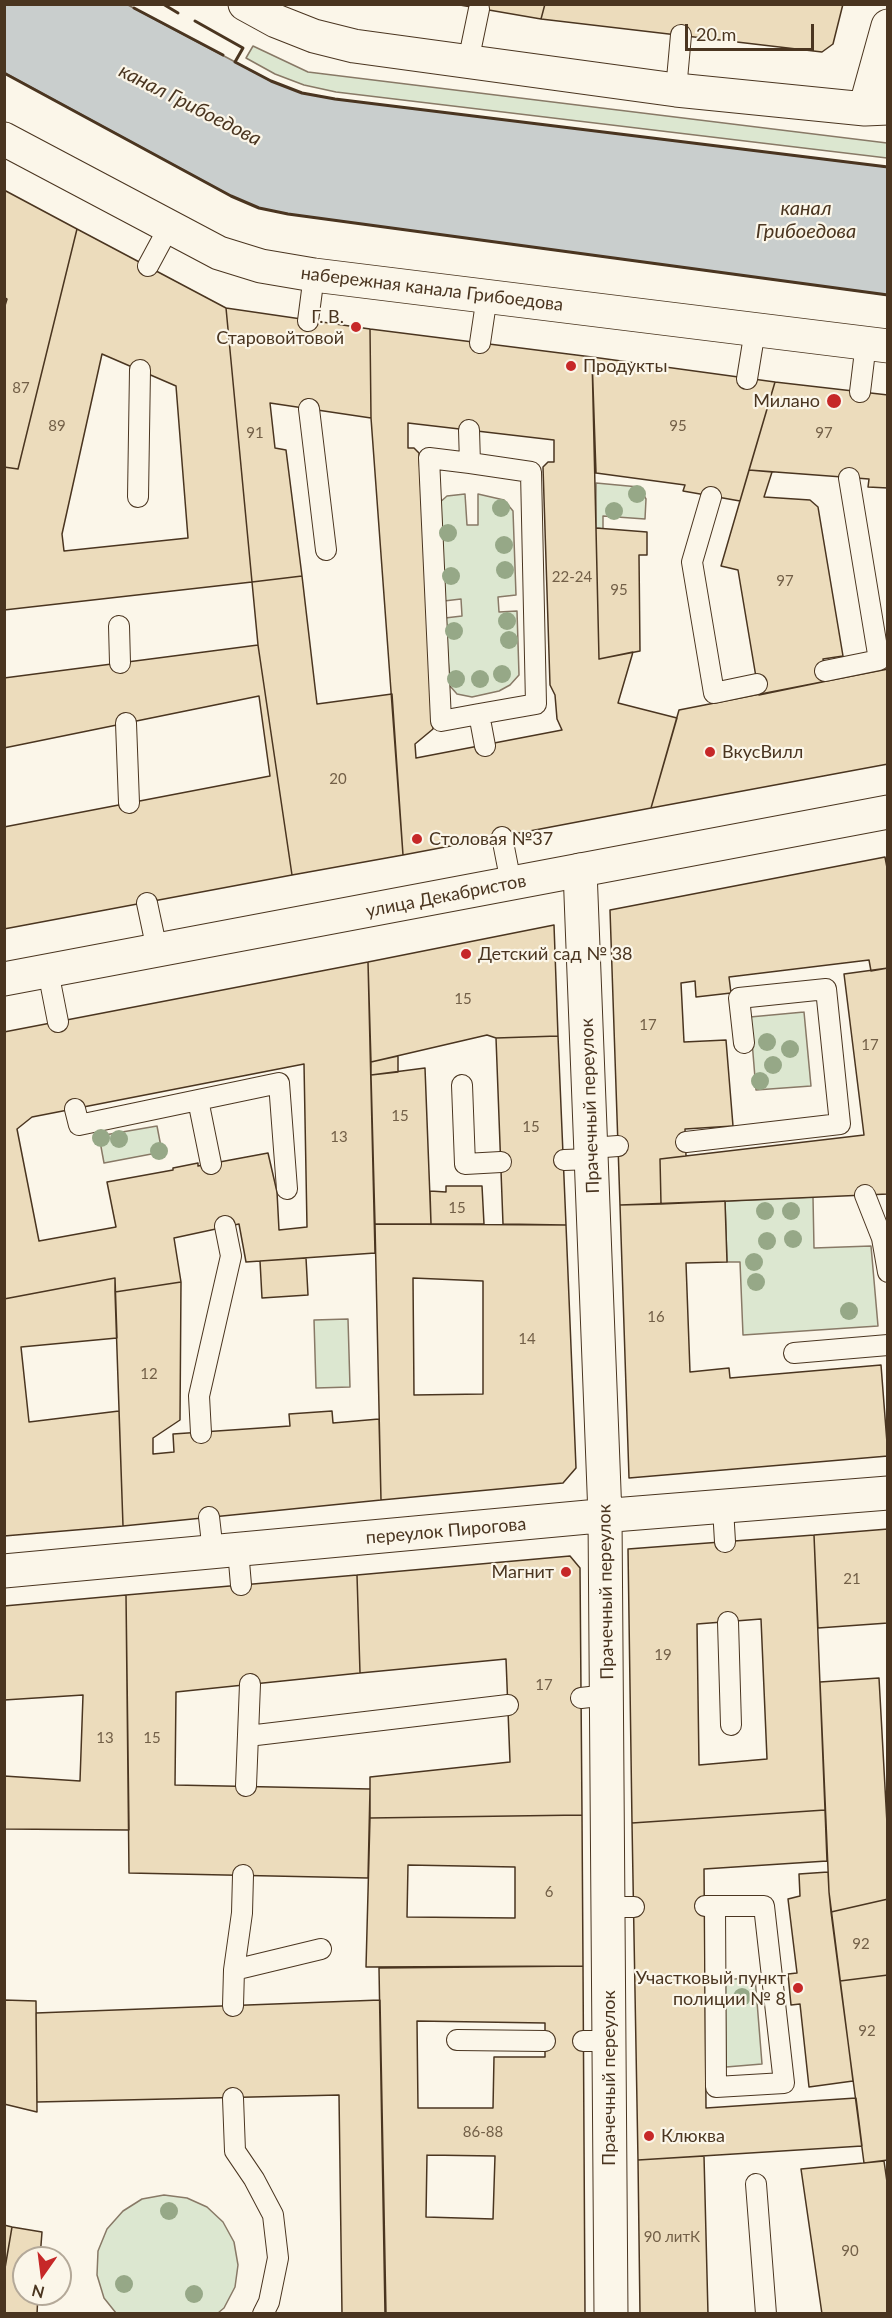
<!DOCTYPE html>
<meta charset="utf-8">
<style>
body{margin:0}
#map{position:relative;width:892px;height:2318px;overflow:hidden;background:#fbf6e9;font-family:Lato,sans-serif}
canvas{display:block}
.frame{position:absolute;inset:0;border:6px solid #4a3520;pointer-events:none}
.north{position:absolute;left:12px;top:2246px;width:60px;height:60px;box-sizing:border-box;background:#fbf6e9;border:2px solid #b4a999;border-radius:50%;rotate:194deg;font-size:16px;font-weight:700;line-height:24px;text-align:center;color:#4a3520}
.north::after{content:'';display:block;margin:auto;width:21px;height:27px;background:#c62828;clip-path:polygon(50% 0,100% 100%,50% 72%,0 100%)}
.scale{position:absolute;left:685px;top:24px;width:129px;height:27px;box-sizing:border-box;border:3px solid #4a3520;border-top:0;padding-left:8px;font-size:18px;line-height:21px;white-space:nowrap;color:#4a3520;-webkit-text-stroke:4px #fbf6e9;paint-order:stroke}
</style>
<div id="map">
<canvas width="892" height="2318"></canvas>
<div class="frame"></div>
<div class="north">N</div>
<div class="scale">20 m</div>
</div>
<script>
const ctx = document.querySelector('canvas').getContext('2d');
ctx.lineJoin = 'round';
function fillPath(path, color) { ctx.fillStyle = color; ctx.fill(path, 'evenodd'); }
const poly = rows => new Path2D(rows.map(r => 'M' + r).join(''));
function trace(path, color, width, dash) { ctx.strokeStyle = color; ctx.lineWidth = width; ctx.lineCap = dash ? 'butt' : 'round'; ctx.setLineDash(dash || []); ctx.stroke(path); }
function write(font, color, halo, rows, align = 'center') {
  ctx.font = font + ' Lato,sans-serif'; ctx.lineWidth = 4.5; ctx.setLineDash([]); ctx.textBaseline = 'middle'; ctx.strokeStyle = halo; ctx.fillStyle = color; for (const [text, x, y, turn = 0] of rows) {
    ctx.save(); ctx.translate(x, y); ctx.rotate((+turn || 0) * Math.PI / 180); ctx.textAlign = isNaN(turn) ? turn : align; if (halo) ctx.strokeText(text, 0, 0); ctx.fillText(text, 0, 0); ctx.restore();
  }
}
const green = poly([
 [253,46,308,72,887,143,887,158,336,92,304,85,275,74,246,58,253,46],
 [596,483,639,487,646,499,645,519,603,516,603,529,596,528,596,483],
 [465,494,467,525,478,525,478,494,504,500,513,511,516,595,498,597,499,612,517,611,519,675,510,685,499,691,472,697,457,694,450,686,445,618,462,616,461,599,444,601,438,504,447,496,465,494],
 [804,1012,811,1086,756,1090,750,1017,804,1012],
 [157,1126,162,1152,104,1163,99,1136,157,1126],
 [813,1197,814,1248,871,1246,878,1326,743,1335,740,1262,727,1262,725,1201,813,1197],
 [348,1319,350,1387,316,1388,314,1320,348,1319],
 [755,1977,762,2064,726,2067,725,1980,755,1977],
 [164,2195,187,2198,207,2207,223,2222,234,2242,238,2265,235,2287,224,2308,218,2313,116,2313,104,2298,97,2275,98,2251,107,2229,123,2211,142,2199,164,2195]
]);
const water = poly([
 [4,5,128,5,271,81,302,93,335,99,887,167,887,295,288,214,259,208,231,196,5,73,4,5]
]);
const building = poly([
 [454,4,545,4,541,19,454,4],
 [545,4,843,4,833,44,822,52,541,19,545,4],
 [4,190,77,229,18,469,4,467,4,309,7,299,4,297,4,190],
 [77,229,226,308,252,582,4,610,4,467,18,469,77,229],
 [102,354,176,386,188,538,64,551,62,534,102,354],
 [226,308,370,329,371,418,270,403,275,448,286,450,302,576,252,582,226,308],
 [370,329,592,357,599,659,633,652,618,703,677,718,651,808,403,855,371,418,370,329],
 [408,423,554,440,554,462,548,462,543,467,550,685,555,695,557,719,562,730,416,758,415,744,433,729,419,453,414,448,408,448,408,423],
 [592,357,775,382,740,501,683,491,685,485,596,473,592,357],
 [775,382,888,395,888,488,868,487,869,479,749,470,775,382],
 [749,470,772,472,764,497,810,500,818,507,843,656,823,659,827,681,759,695,738,570,721,566,749,470],
 [596,528,647,532,647,555,639,555,640,651,599,659,596,528],
 [302,576,317,704,392,694,403,855,292,875,258,645,252,582,302,576],
 [258,645,292,875,4,929,4,827,270,776,259,696,4,748,4,678,258,645],
 [888,669,888,764,651,808,679,710,888,669],
 [885,857,888,873,888,968,871,971,869,960,729,977,731,993,696,997,695,981,681,983,684,1042,726,1040,733,1126,685,1129,686,1156,660,1159,661,1204,620,1205,610,910,885,857],
 [554,925,558,1036,496,1038,487,1035,371,1062,368,962,554,925],
 [368,962,375,1253,246,1262,239,1224,174,1238,181,1282,115,1292,115,1278,4,1299,4,1032,368,962],
 [304,1064,307,1227,279,1230,277,1192,268,1153,198,1166,198,1163,173,1168,173,1170,107,1182,116,1227,39,1241,17,1129,32,1117,304,1064],
 [888,968,888,1194,661,1204,660,1159,864,1135,844,974,888,968],
 [558,1036,566,1225,503,1224,496,1038,558,1036],
 [398,1056,398,1072,371,1075,371,1062,398,1056],
 [425,1068,431,1224,375,1224,371,1075,425,1068],
 [446,1186,482,1186,484,1224,431,1224,430,1191,446,1192,446,1186],
 [725,1201,727,1262,686,1263,690,1372,729,1368,730,1378,881,1365,888,1456,629,1478,620,1205,725,1201],
 [375,1224,566,1225,576,1468,563,1483,381,1500,375,1224],
 [413,1278,483,1281,483,1394,414,1395,413,1278],
 [306,1258,308,1295,262,1298,260,1261,306,1258],
 [115,1278,117,1338,21,1347,29,1422,119,1411,123,1526,4,1536,4,1299,115,1278],
 [181,1282,180,1420,153,1438,153,1454,174,1452,173,1434,290,1426,289,1414,332,1411,333,1423,379,1419,381,1500,123,1526,115,1292,181,1282],
 [888,1529,888,1623,818,1628,814,1535,888,1529],
 [814,1535,825,1810,632,1823,628,1549,814,1535],
 [761,1619,767,1759,699,1765,697,1624,761,1619],
 [570,1556,580,1568,582,1815,370,1818,370,1777,510,1762,506,1659,360,1673,357,1575,570,1556],
 [357,1575,360,1673,176,1692,175,1785,370,1789,368,1878,129,1873,126,1595,357,1575],
 [126,1595,129,1830,4,1829,4,1776,80,1781,83,1695,4,1700,4,1606,126,1595],
 [879,1678,888,1842,888,1899,831,1912,829,1892,820,1682,879,1678],
 [825,1810,827,1861,704,1869,706,2108,856,2098,862,2146,638,2160,632,1823,825,1810],
 [582,1815,583,1966,366,1967,370,1818,582,1815],
 [408,1865,515,1867,515,1918,407,1917,408,1865],
 [828,1872,829,1892,853,2081,809,2087,800,2004,791,2005,788,1974,797,1973,788,1899,800,1896,799,1874,828,1872],
 [888,1899,888,1975,840,1981,831,1912,888,1899],
 [583,1966,585,2314,385,2314,379,1968,583,1966],
 [417,2021,545,2023,545,2057,494,2057,493,2108,418,2108,417,2021],
 [427,2155,495,2156,493,2219,426,2217,427,2155],
 [888,1975,888,2160,864,2163,840,1981,888,1975],
 [4,2000,36,2001,37,2112,4,2104,4,2000],
 [380,2000,386,2314,342,2314,339,2095,37,2102,36,2013,380,2000],
 [704,2156,708,2314,640,2314,638,2160,704,2156],
 [884,2161,888,2189,888,2314,822,2314,801,2169,884,2161],
 [4,2225,12,2227,4,2274,4,2225],
 [12,2227,42,2232,40,2258,24,2258,24,2294,38,2294,37,2314,4,2314,4,2274,12,2227]
]);
const lane = poly([
 [468,62,479,9],
 [676,90,681,35],
 [148,266,169,227],
 [308,321,314,275],
 [480,343,487,296],
 [747,379,755,330],
 [860,392,866,343],
 [309,409,326,550],
 [469,430,470,463,531,472,536,704,479,714],
 [470,463,429,458,441,721,479,714,485,746],
 [138,497,140,370],
 [711,497,692,562,714,693,757,684],
 [119,626,120,663],
 [825,671,879,660,849,478],
 [126,723,129,803],
 [502,837,511,883],
 [147,903,157,950],
 [48,971,58,1022],
 [462,1085,465,1164,501,1162],
 [198,1100,211,1164],
 [75,1109,79,1125,279,1083,287,1189],
 [686,1142,840,1124,826,989,739,998,744,1043],
 [591,1148,618,1146],
 [564,1160,592,1159],
 [865,1195,882,1238,888,1272],
 [794,1353,888,1345],
 [201,1433,199,1396,231,1256,225,1226],
 [723,1508,725,1542],
 [209,1517,213,1552],
 [238,1550,241,1585],
 [728,1622,731,1725],
 [581,1698,607,1695],
 [248,1736,508,1705],
 [246,1786,250,1684],
 [705,1906,715,1906,716,2087,784,2083,764,1906,715,1906],
 [608,1907,634,1907],
 [234,1970,321,1949],
 [233,2006,234,1970,242,1913,243,1875],
 [457,2040,545,2041],
 [583,2041,609,2041],
 [233,2098,235,2151,254,2179,273,2215,278,2258,269,2302,263,2314],
 [756,2184,766,2314]
]);
const street = poly([
 [245,4,276,21,314,36,354,46,676,90,865,109,888,108],
 [865,109,888,26],
 [580,870,605,1516,611,2314],
 [4,1571,588,1517,888,1493]
]);
const secondary = poly([
 [4,139,219,253,261,266,314,275,888,346],
 [4,979,888,812]
]);
const wall = poly([
 [163,4,178,13],
 [134,8,223,55],
 [195,21,243,48,235,62,271,81,302,93,335,99,888,167],
 [4,73,231,196,259,208,288,214,888,295]
]);
const trees = [
 [637,494],
 [501,508],
 [614,511],
 [448,533],
 [504,545],
 [505,570],
 [451,576],
 [507,621],
 [454,631],
 [509,640],
 [502,674],
 [456,679],
 [480,679],
 [767,1042],
 [790,1049],
 [773,1065],
 [760,1081],
 [101,1138],
 [119,1139],
 [159,1151],
 [765,1211],
 [791,1211],
 [793,1239],
 [767,1241],
 [754,1262],
 [756,1282],
 [849,1311],
 [742,1997],
 [169,2211],
 [124,2284],
 [194,2294]
];
const markers = [
 [356,327,6,"#c62828"],
 [571,366,6,"#c62828"],
 [834,401,8,"#c62828"],
 [710,752,6,"#c62828"],
 [417,839,6,"#c62828"],
 [466,954,6,"#c62828"],
 [566,1572,6,"#c62828"],
 [798,1988,6,"#c62828"],
 [649,2136,6,"#c62828"]
];
const numberNames = [
 ["87",21,388],
 ["89",57,426],
 ["95",678,426],
 ["91",255,433],
 ["97",824,433],
 ["22-24",572,577],
 ["97",785,581],
 ["95",619,590],
 ["20",338,779],
 ["15",463,999],
 ["17",648,1025],
 ["17",870,1045],
 ["15",400,1116],
 ["15",531,1127],
 ["13",339,1137],
 ["15",457,1208],
 ["16",656,1317],
 ["14",527,1339],
 ["12",149,1374],
 ["21",852,1579],
 ["19",663,1655],
 ["17",544,1685],
 ["13",105,1738],
 ["15",152,1738],
 ["6",549,1892],
 ["92",861,1944],
 ["92",867,2031],
 ["86-88",483,2132],
 ["90 литК",672,2237],
 ["90",850,2251]
];
const streetNames = [
 ["набережная канала Грибоедова",432,289,7],
 ["улица Декабристов",446,896,-11],
 ["Прачечный переулок",590,1106,-92],
 ["переулок Пирогова",446,1531,-5],
 ["Прачечный переулок",606,1592,-91],
 ["Прачечный переулок",609,2078,-90]
];
const poiNames = [
 ["Г. В.",344,317,"right"],
 ["Старовойтовой",344,338,"right"],
 ["Продукты",583,366],
 ["Милано",820,401,"right"],
 ["ВкусВилл",722,752],
 ["Столовая №37",429,839],
 ["Детский сад № 38",478,954],
 ["Магнит",554,1572,"right"],
 ["Участковый пункт",786,1978,"right"],
 ["полиции № 8",786,1999,"right"],
 ["Клюква",661,2136]
];
const waterNames = [
 ["канал Грибоедова",190,105,27],
 ["канал",806,209],
 ["Грибоедова",806,232]
];
fillPath(green, '#dce7d0');
trace(green, '#887966', 1.5);
fillPath(water, '#c9cecd');
trace(water, '#887966', 1.5);
fillPath(building, '#ecdcbc');
trace(building, '#4a3520', 1.5);
trace(lane, '#4a3520', 22);
trace(street, '#4a3520', 35);
trace(secondary, '#4a3520', 35);
trace(lane, '#fbf6e9', 20);
trace(street, '#fbf6e9', 33);
trace(secondary, '#fbf6e9', 33);
trace(wall, '#4a3520', 3);
ctx.fillStyle = '#96a887';
for (const [x, y] of trees) { ctx.beginPath(); ctx.arc(x, y, 9, 0, 2 * Math.PI); ctx.fill(); }
for (const [x, y, r, color] of markers) { const dot = new Path2D(); dot.arc(x, y, r, 0, 2 * Math.PI); ctx.fillStyle = color; ctx.fill(dot); trace(dot, '#fbf6e9', 2); }
write('15px', '#725f47', null, numberNames);
write('18px', '#4a3520', '#fbf6e9', streetNames);
write('18px', '#4a3520', '#fbf6e9', poiNames, 'left');
write('italic 20px', '#4a3520', '#fbf6e9', waterNames);
</script>
